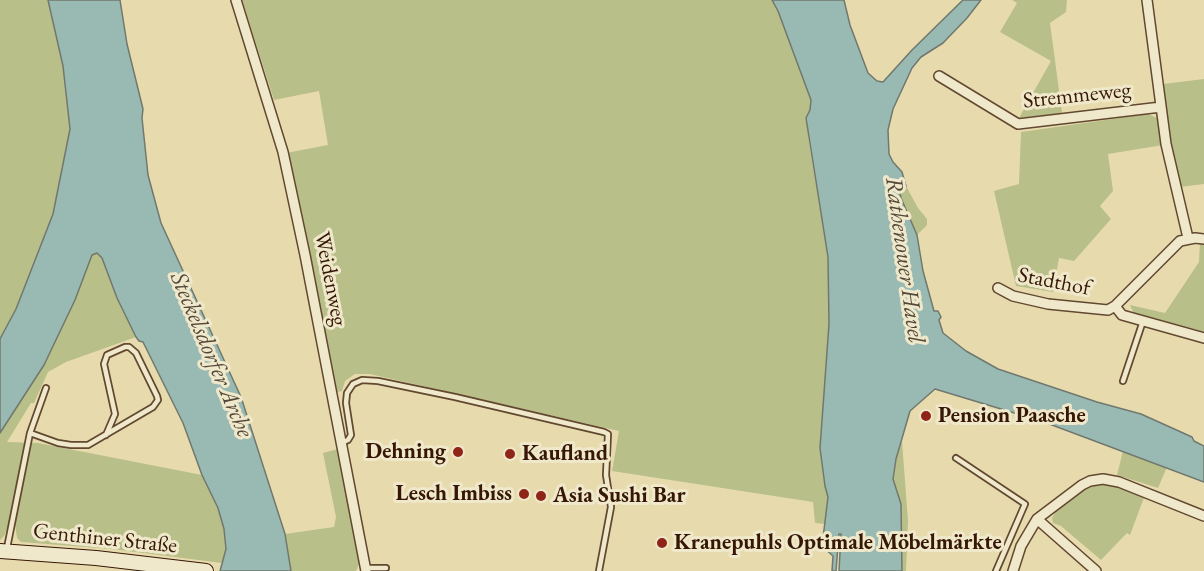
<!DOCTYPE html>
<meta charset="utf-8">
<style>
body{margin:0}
canvas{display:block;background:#e7dbae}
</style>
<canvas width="1204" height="571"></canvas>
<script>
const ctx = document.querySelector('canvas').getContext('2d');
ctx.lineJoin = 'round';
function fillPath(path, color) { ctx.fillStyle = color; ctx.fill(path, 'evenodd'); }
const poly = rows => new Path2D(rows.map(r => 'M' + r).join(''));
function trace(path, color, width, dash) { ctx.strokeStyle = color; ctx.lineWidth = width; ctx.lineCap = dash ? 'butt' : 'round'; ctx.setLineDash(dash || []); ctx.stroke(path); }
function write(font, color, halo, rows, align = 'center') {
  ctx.font = font + ' "EB Garamond",serif'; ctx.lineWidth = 6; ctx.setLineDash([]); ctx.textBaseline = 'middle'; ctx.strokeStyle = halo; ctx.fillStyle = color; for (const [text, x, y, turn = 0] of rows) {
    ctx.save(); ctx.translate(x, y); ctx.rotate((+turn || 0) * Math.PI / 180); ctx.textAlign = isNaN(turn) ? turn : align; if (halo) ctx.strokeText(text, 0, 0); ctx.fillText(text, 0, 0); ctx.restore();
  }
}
const green = poly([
 [0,0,48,0,63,66,70,129,53,214,16,309,0,339],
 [242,0,772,0,778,11,811,100,810,110,807,116,809,142,828,257,829,324,820,448,825,486,828,497,825,524,815,523,813,502,612,471,619,431,370,374,355,374,345,381,342,391,336,392,286,153,328,145,319,91,274,100],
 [1012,0,1067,0,1066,12,1050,23,1062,113,1019,118,1051,61,1000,32,1017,3],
 [1204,79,1204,184,1180,187,1167,124,1163,84],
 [1148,114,1157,118,1160,125,1163,145,1108,154,1113,191,1100,206,1111,219,1074,261,1059,258,1053,292,1016,286,994,191,1019,184,1021,132],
 [906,186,918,208,927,219,927,225,917,235,901,198,900,193],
 [1200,242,1204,243,1204,333,1135,316,1130,305,1165,313,1199,262],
 [97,253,102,258,117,298,136,337,66,362,48,372,34,403,31,403,7,442,38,443,202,475,218,508,224,530,226,549,222,563,112,549,21,542,17,538,15,524,9,523,4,536,0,540,0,433,44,365,75,300,92,255],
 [902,441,908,521,906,571,902,571,901,504,893,479,896,459],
 [338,449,357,548,359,564,356,571,291,571,285,534,334,527,336,517,323,453],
 [1123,451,1167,467,1158,488,1117,475],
 [1100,483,1115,485,1145,495,1130,535,1127,533,1101,560,1061,526,1053,523,1052,518,1056,511,1084,489]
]);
const water = poly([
 [48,0,120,0,127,44,143,109,142,118,148,175,161,223,241,397,285,534,291,571,220,571,226,549,224,529,218,508,202,475,183,423,143,342,139,341,136,337,117,298,102,258,97,253,92,255,75,300,44,365,0,433,0,339,16,309,53,214,70,129,63,66,48,0],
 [772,0,844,0,850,25,868,73,877,81,883,82,912,50,963,0,981,0,967,18,943,43,921,57,912,68,893,109,888,130,889,154,893,162,902,172,906,186,900,193,901,198,917,235,923,271,934,311,938,311,941,317,939,320,943,333,966,351,998,369,1097,402,1141,414,1192,437,1194,441,1204,446,1204,482,1044,422,935,389,910,411,896,459,893,479,901,504,902,571,839,571,841,534,839,534,836,571,832,571,833,556,822,546,828,497,825,486,820,448,829,324,828,257,806,118,810,110,811,100,778,11,772,0]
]);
const service = poly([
 [1123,381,1143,321],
 [30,433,58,443,71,445,88,445,153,407,158,400,157,396,136,353,129,347,125,347,107,355,104,364,115,414,106,435],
 [341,443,348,440,351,435,346,403,347,393,353,384,362,380,378,381,455,397,604,432,608,434,606,475,611,507,599,571],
 [956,458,1025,504,996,571],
 [7,548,30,433,46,388],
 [366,568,386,568]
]);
const minor = poly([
 [236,0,283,152,305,255,366,571],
 [1147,0,1166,144,1188,238],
 [939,76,1018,124,1161,107],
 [998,288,1013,296,1048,304,1108,310,1115,306,1180,241,1195,238,1204,239],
 [1115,306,1122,315,1204,338],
 [1037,519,1096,571],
 [1013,571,1021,546,1037,519,1082,485,1090,481,1103,479,1119,482,1204,516]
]);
const secondary = poly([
 [0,551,96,558,206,571]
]);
const markers = [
 [926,416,6,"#8f2418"],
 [458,452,6,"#8f2418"],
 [510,454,6,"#8f2418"],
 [524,494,6,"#8f2418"],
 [541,496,6,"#8f2418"],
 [662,543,6,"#8f2418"]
];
const streetNames = [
 ["Stremmeweg",1077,96,-6],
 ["Weidenweg",330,279,79],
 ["Stadthof",1054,282,11],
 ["Genthiner Straße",105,539,6]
];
const poiNames = [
 ["Pension Paasche",938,416],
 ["Dehning",446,452,"right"],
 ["Kaufland",522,454],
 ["Lesch Imbiss",512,494,"right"],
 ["Asia Sushi Bar",553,496],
 ["Kranepuhls Optimale Möbelmärkte",674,543]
];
const waterNames = [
 ["Rathenower Havel",904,260,82],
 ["Steckelsdorfer Arche",211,355,67]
];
fillPath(green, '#b9bf88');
fillPath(water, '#99b9b3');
trace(water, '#71786e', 1.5);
trace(service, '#624830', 8);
trace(minor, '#624830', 12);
trace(secondary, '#361706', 16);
trace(service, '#efe8ca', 4.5);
trace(minor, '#efe8ca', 9);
trace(secondary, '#efe8ca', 14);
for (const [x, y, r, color] of markers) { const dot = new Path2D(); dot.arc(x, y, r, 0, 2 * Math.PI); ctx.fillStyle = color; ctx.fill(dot); trace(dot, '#efe8ca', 2); }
write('22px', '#361706', '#efe8ca', streetNames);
write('bold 22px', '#361706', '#efe8ca', poiNames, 'left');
write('italic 24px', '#54483a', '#efe8ca', waterNames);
</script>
